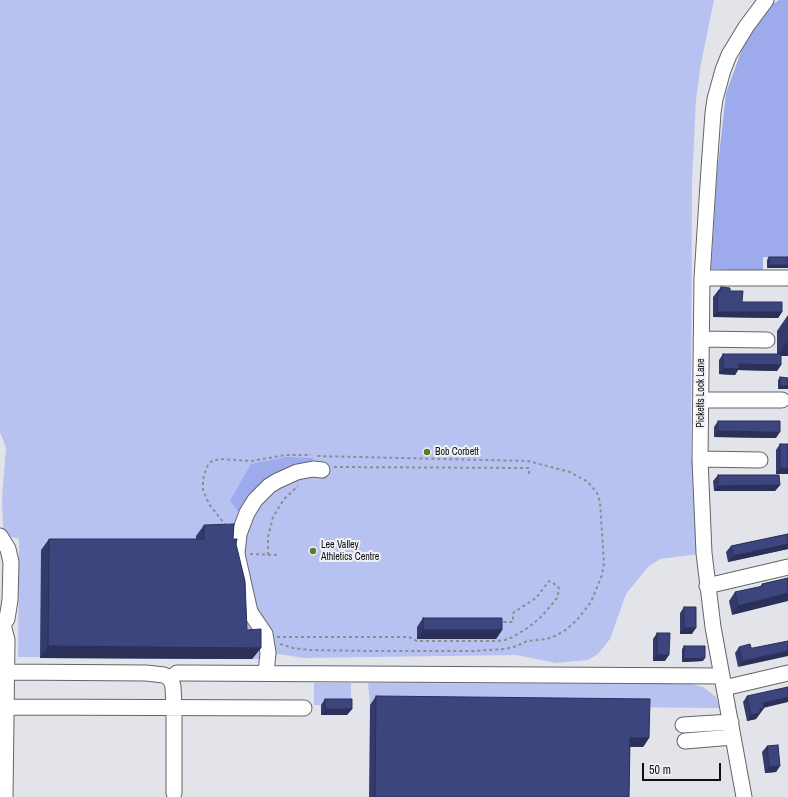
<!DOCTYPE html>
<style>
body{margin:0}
#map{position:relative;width:788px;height:797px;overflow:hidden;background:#e3e4e9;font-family:"Archivo Narrow",sans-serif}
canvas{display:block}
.scale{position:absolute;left:642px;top:763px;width:79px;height:18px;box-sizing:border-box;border:2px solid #0f0f11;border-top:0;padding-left:5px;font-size:12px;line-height:14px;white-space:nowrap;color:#0f0f11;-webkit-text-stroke:3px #f0f1f6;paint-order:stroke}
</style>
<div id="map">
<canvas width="788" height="797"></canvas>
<div class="scale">50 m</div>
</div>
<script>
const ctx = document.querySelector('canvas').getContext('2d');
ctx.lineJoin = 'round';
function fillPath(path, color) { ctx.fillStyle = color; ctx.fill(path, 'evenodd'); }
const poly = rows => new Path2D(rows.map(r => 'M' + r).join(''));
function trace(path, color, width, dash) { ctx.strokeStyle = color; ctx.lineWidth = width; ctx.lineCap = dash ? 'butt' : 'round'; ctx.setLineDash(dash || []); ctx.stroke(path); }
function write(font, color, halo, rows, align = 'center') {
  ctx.font = font + ' "Archivo Narrow",sans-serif'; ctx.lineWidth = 4; ctx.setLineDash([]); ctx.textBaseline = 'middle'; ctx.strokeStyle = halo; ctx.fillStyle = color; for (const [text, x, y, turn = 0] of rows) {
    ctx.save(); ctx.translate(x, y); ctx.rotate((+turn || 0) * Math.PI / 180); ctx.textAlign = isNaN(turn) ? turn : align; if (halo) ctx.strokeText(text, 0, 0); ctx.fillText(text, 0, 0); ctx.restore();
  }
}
const green = poly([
 [0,0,714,0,701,63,696,100,692,181,691,457,695,457,698,554,660,559,648,567,626,594,610,639,598,654,588,660,556,663,516,655,304,658,272,653,261,659,18,657,19,539,11,537,3,530,2,497,6,448,0,432],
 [314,683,351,683,351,705,314,705],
 [368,683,692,684,703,687,711,693,716,697,720,708,370,705]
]);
const forest = poly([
 [779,0,788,0,788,259,763,257,763,272,711,269,717,174,726,93,744,44,770,6],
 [286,457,313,458,313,465,305,466,242,516,230,501,251,464]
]);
const path = poly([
 [334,467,529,468,529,473,527,473],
 [226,526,209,504,203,490,203,480,205,472,208,465,212,461,220,459,252,461,285,455,311,455],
 [250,554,278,555],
 [268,555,268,537,273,517,284,499,298,486],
 [277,637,409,637,417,641,496,641,505,640,513,637,529,627,542,616,557,598,559,589,558,586,549,581,536,598,513,613,513,622,501,622],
 [280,644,293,648,310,650,368,651,473,651,505,649,517,646,527,641,547,639,557,635,567,629,577,620,591,602,602,575,604,563,600,502,597,493,588,482,570,472,528,461,316,456]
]);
const minor = poly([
 [702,278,788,278],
 [701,339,767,340],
 [701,400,782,400],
 [700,459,760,460],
 [0,536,8,549,11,562,10,600,7,619,3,624],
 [707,586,788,567],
 [0,621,3,624,7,640,5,797],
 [7,672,146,673,164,675,170,679,173,686,174,708,174,793],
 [266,673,268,653,265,634,250,612,237,554,239,534,247,513,255,500,269,486,277,481,297,472,313,469,322,470],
 [170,679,177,673,182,673,722,676],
 [724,688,788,673],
 [6,707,304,708],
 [683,725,731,722],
 [685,741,733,737],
 [744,797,713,627,704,553,700,459,702,278,709,169,713,113,715,99,723,70,729,55,746,27,766,0]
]);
const wall = poly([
 [769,257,788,257,767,268,767,260],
 [721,287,730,291,742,302,782,312,778,318,713,317,713,297],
 [788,315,788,356,781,356,781,365,777,371,738,370,735,375,719,374,719,360,723,354,777,354,777,331],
 [780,377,788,378,788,389,778,389,778,380],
 [718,421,776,438,714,437,714,427],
 [780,444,788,444,788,474,776,474,776,450],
 [718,475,780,485,775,491,714,491,713,481],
 [204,525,233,539,236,544,247,630,261,648,252,659,40,658,41,550,49,539,196,539,196,536],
 [788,534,788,549,728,562,726,552,731,546],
 [788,578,732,615,729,601,735,592,760,587,762,584],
 [684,607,692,634,680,634,680,613],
 [423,618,502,630,496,639,417,639,417,627],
 [657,633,665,661,653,661,653,639],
 [684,646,703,661,682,662,682,649],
 [739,647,753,648,738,667,735,653],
 [376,696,649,738,643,747,630,747,629,797,369,797,370,705],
 [747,696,764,708,756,719,747,721,743,702],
 [325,699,352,709,347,715,321,715,321,705],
 [767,746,780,766,776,772,765,773,762,752]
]);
const shadedWall = poly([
 [769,265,788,265,788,268,767,268],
 [717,312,782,312,778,318,713,317],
 [788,341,788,356,777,356],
 [739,364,781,365,777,371,738,370,735,375,719,374,723,368],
 [780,386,788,386,788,389,778,389],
 [718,431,780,432,776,438,714,437],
 [780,468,788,468,788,474,776,474],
 [780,485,775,491,714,491,718,486],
 [788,544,788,549,728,562,733,556],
 [788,593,788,601,732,615,738,606],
 [684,628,696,628,692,634,680,634],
 [423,630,502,630,496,639,417,639],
 [48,646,261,648,252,659,40,658],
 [788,651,788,656,738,667,742,661],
 [657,655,669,655,665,661,653,661],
 [705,658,703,661,682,662,684,659],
 [788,697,788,702,759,709,763,703],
 [764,708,756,719,747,721,751,715,760,709],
 [325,709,352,709,347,715,321,715],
 [630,738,649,738,643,747,624,746],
 [780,766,776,772,765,773,769,767]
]);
const building = poly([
 [769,257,788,257,788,265,769,265,769,257],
 [721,287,730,288,730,291,743,291,742,302,782,302,782,312,717,312,718,291,721,291,721,287],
 [723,354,781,354,781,365,739,364,739,369,723,368,723,354],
 [780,377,788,378,788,386,780,386,780,377],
 [718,421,780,421,780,432,718,431,718,421],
 [780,444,788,444,788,468,780,468,780,444],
 [718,475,779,475,780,485,718,486,718,475],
 [234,524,233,539,237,539,236,544,245,581,247,630,261,629,261,648,48,646,49,539,204,539,204,525,234,524],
 [788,534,788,544,733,556,731,546,788,534],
 [788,578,788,593,738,606,735,592,763,586,762,584,788,578],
 [684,607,696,607,696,628,684,628,684,607],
 [423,618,502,618,502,630,423,630,423,618],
 [657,633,670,633,669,655,657,655,657,633],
 [788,641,788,651,742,661,739,647,750,644,751,648,753,648,788,641],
 [684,646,705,646,705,658,684,659,684,646],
 [788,687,788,697,763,703,764,708,760,709,760,713,751,715,747,696,788,687],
 [376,696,650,699,649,738,630,738,629,797,375,797,376,696],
 [325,699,352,699,352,709,325,709,325,699],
 [778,745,780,766,769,767,767,746,778,745]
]);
const markers = [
 [427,452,4,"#60792b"],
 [313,551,4,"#60792b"]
];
const streetNames = [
 ["Picketts Lock Lane",701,393,-90]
];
const poiNames = [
 ["Bob Corbett",435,452],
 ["Lee Valley",321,545],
 ["Athletics Centre",321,557]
];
fillPath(green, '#b8c2f1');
fillPath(forest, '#9dabed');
trace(minor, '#636469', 17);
trace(path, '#8d8d91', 2, [3, 3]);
trace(minor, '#fff', 15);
fillPath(wall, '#343b6c');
fillPath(shadedWall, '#2a3058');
fillPath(building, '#3c457e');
trace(building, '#2a3058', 1);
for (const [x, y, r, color] of markers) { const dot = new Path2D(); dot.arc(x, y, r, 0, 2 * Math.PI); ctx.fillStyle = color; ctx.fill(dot); trace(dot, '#f0f1f6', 1.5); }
write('10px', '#0f0f11', '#f0f1f6', streetNames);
write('10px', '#0f0f11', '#f0f1f6', poiNames, 'left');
</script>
